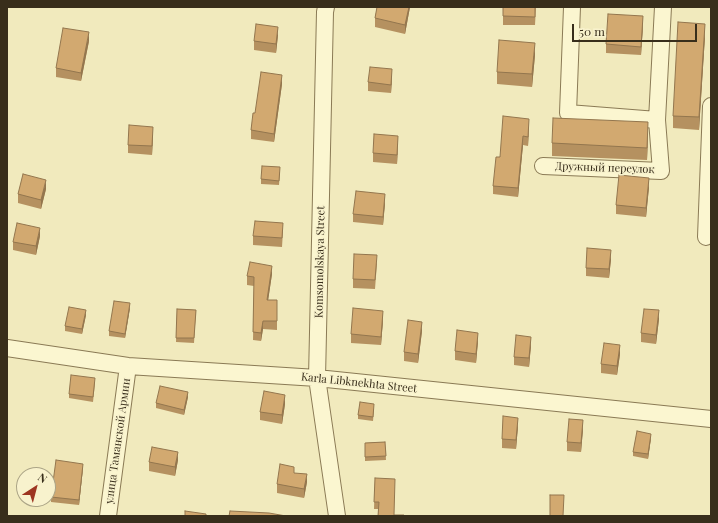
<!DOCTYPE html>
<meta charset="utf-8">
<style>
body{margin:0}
#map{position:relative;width:718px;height:523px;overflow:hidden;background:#f1eabd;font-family:"Playfair Display",serif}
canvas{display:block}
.frame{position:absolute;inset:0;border:8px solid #382e1b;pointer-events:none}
.north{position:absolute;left:16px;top:467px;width:40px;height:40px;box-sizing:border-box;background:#f8f2cd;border:1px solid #aba486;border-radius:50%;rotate:36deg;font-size:11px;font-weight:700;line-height:16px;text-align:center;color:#382e1b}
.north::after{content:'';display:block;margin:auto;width:14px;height:18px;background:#9d3521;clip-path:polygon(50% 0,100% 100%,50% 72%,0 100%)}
.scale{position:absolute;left:572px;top:24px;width:125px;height:18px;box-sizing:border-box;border:2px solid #382e1b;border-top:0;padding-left:5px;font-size:12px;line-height:14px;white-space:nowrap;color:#382e1b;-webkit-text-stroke:3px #f8f2cd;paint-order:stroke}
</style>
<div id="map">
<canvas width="718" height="523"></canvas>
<div class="frame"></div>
<div class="north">N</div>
<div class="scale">50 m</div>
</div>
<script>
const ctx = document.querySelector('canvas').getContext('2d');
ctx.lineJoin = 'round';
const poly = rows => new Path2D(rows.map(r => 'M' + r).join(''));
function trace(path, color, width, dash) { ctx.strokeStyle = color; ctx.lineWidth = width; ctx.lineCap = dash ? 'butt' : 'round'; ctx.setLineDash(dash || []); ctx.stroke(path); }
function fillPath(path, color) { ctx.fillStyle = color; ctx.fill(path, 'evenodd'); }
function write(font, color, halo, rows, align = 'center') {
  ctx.font = font + ' "Playfair Display",serif'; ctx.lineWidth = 3; ctx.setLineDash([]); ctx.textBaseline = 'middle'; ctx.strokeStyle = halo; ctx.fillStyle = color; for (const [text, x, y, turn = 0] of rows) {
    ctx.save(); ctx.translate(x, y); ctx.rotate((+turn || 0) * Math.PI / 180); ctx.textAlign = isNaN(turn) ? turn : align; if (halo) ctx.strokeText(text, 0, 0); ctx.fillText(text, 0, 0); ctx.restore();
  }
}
const minor = poly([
 [326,7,325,12,317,378,337,516],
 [657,120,663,7],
 [543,166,661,171,657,120,568,113,572,7],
 [706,237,711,106],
 [7,348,128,366,317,378,711,419],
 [108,516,128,366]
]);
const wall = poly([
 [377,7,410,7,405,34,375,27,375,18],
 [503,7,536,7,535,25,503,25],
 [643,25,641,55,606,53,606,44],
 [278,35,276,53,254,50,254,41],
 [705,36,699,130,673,128,673,116],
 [89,41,81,81,56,77,56,68],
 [535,55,532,87,497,84,497,72],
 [392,78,391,93,368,91,368,82],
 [282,84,274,142,251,139,251,130,255,113],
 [529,127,528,146,523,145,518,197,493,194,493,186,500,157],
 [648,135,647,160,552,156,552,143],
 [153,136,152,155,128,153,128,145],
 [398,144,397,164,373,162,373,153],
 [280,172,279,185,261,184,261,179],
 [649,187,646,217,616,214,616,205],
 [46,189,41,209,18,203,18,194],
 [385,203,383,225,353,222,353,214],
 [283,231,282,247,253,245,253,236],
 [40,236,36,255,13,250,13,242],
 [611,259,609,278,586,276,586,268],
 [377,263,375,289,353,288,353,279],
 [272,274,268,300,277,300,277,330,263,329,261,341,253,340,254,286,247,285,247,276],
 [130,308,125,338,109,336,109,331],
 [177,309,196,310,194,343,176,342],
 [86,315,82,334,65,331,65,326],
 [659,319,656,344,641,342,641,333],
 [383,320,381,345,351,343,351,334],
 [422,331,418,363,404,361,404,352],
 [478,341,476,363,455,360,455,351],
 [531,345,529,367,514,365,514,357],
 [620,354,617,375,601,373,601,364],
 [95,383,93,402,69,398,69,394],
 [188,397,184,415,156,408,156,403],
 [285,404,282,424,260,420,260,412],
 [374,409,373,421,358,419,358,415],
 [518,426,516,449,502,448,502,439],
 [583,429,581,452,567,451,567,442],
 [651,438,648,459,633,456,633,452],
 [385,442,386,460,365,461,365,443],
 [178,460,175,476,149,471,149,462],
 [83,468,79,505,51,502,51,497],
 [294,473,307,482,304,498,277,493,277,484],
 [375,478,394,515,378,516,378,509,374,509]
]);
const shadedWall = poly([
 [409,7,410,7,405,34,405,25],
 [643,16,643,25,641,55,641,47],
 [705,24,705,36,699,130,699,117],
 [278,27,278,35,276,53,276,44],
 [89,32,89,41,81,81,81,73],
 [535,43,535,55,532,87,532,74],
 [392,69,392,78,391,93,391,85],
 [282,75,282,84,274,142,274,134],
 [529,119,529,127,528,146,528,137],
 [648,122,648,135,647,160,647,148],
 [153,127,153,136,152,155,152,146],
 [398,136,398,144,397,164,397,155],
 [523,136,523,145,518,197,518,188],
 [649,178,649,187,646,217,646,208],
 [46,180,46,189,41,209,41,200],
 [385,194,385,203,383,225,383,217],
 [40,228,40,236,36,255,36,246],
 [611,250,611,259,609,278,609,269],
 [272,266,272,274,267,308,267,300],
 [130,303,130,308,125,338,125,334],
 [86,310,86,315,82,334,82,329],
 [659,310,659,319,656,344,656,335],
 [383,311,383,320,381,345,381,337],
 [263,321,263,329,261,341,261,333],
 [422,322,422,331,418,363,418,354],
 [478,333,478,341,476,363,476,354],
 [531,337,531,345,529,367,529,358],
 [620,345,620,354,617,375,617,366],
 [188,392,188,397,184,415,184,410],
 [285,395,285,404,282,424,282,415],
 [518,418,518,426,516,449,516,440],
 [583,420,583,429,581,452,581,443],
 [651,434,651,438,648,459,648,454],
 [178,452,178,460,175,476,175,467],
 [83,464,83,468,79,505,79,500],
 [307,474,307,482,304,498,304,489]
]);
const building = poly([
 [377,7,409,7,405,25,375,18,377,7],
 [503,7,535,7,535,17,503,16,503,7],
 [608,14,643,16,641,47,606,44,608,14],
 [678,22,705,24,699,117,673,116,678,22],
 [256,24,278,27,276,44,254,41,256,24],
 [63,28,89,32,81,73,56,68,63,28],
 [499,40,535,43,532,74,497,72,499,40],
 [370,67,392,69,391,85,368,82,370,67],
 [261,72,282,75,274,134,251,130,253,113,255,113,261,72],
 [503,116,529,119,528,137,523,136,518,188,493,186,496,157,500,157,503,116],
 [553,118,648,122,647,148,552,143,553,118],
 [129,125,153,127,152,146,128,145,129,125],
 [374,134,398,136,397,155,373,153,374,134],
 [262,166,280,167,279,181,261,179,262,166],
 [23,174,46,180,41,200,18,194,23,174],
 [619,175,649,178,646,208,616,205,619,175],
 [356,191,385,194,383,217,353,214,356,191],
 [255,221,283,223,282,238,253,236,255,221],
 [17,223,40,228,36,246,13,242,17,223],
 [587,248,611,250,609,269,586,268,587,248],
 [354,254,377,255,375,280,353,279,354,254],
 [250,262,272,266,267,300,277,300,277,321,263,321,261,333,253,332,254,277,247,276,250,262],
 [114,301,130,303,125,334,109,331,114,301],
 [69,307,86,310,82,329,65,326,69,307],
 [353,308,383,311,381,337,351,334,353,308],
 [177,309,196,310,194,338,176,338,177,309],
 [644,309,659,310,656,335,641,333,644,309],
 [408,320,422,322,418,354,404,352,408,320],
 [457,330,478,333,476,354,455,351,457,330],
 [516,335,531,337,529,358,514,357,516,335],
 [604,343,620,345,617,366,601,364,604,343],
 [71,375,95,378,93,397,69,394,71,375],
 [160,386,188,392,184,410,156,403,160,386],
 [264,391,285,395,282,415,260,412,264,391],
 [360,402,374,404,373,417,358,415,360,402],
 [503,416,518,418,516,440,502,439,503,416],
 [569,419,583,420,581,443,567,442,569,419],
 [637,431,651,434,648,454,633,452,637,431],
 [385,442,386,456,365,457,365,443,385,442],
 [152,447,178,452,175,467,149,462,152,447],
 [56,460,83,464,79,500,51,497,56,460],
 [280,464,294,467,294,473,307,474,304,489,277,484,280,464],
 [375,478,395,479,394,515,404,515,404,516,378,516,379,502,374,502,375,478],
 [550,495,564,495,563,516,550,516,550,495],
 [185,511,206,514,206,516,185,516,185,511],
 [230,511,269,513,286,516,229,516,230,511]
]);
const streetNames = [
 ["Дружный переулок",605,168,2],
 ["Komsomolskaya Street",320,262,-89],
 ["Karla Libknekhta Street",359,383,6],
 ["улица Таманской Армии",118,441,-82]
];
trace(minor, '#8a7a55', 18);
trace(minor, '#fbf6d0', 16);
fillPath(wall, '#b59160');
fillPath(shadedWall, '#93764e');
fillPath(building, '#d2a970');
trace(building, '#93764e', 1);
write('11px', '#382e1b', '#f8f2cd', streetNames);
</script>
